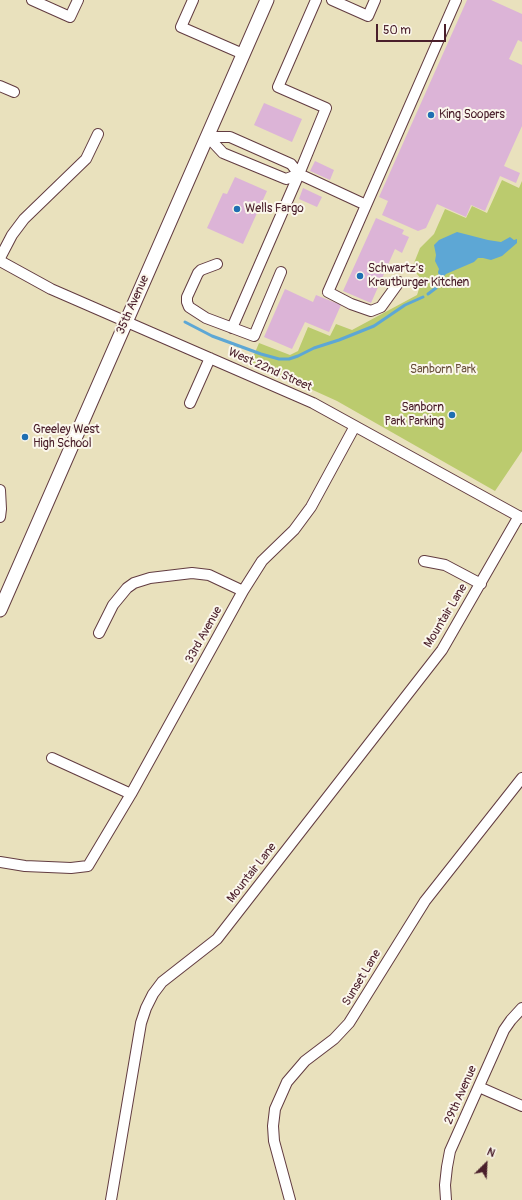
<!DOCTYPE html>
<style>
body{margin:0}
#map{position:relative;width:522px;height:1200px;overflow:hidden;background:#e9e1bd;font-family:Pangolin,sans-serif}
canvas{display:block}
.north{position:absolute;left:466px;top:1144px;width:40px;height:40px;-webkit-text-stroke:3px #fbf7ec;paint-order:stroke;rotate:24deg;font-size:11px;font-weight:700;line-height:16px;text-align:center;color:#4a1f2b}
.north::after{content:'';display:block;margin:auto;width:14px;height:18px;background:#4a1f2b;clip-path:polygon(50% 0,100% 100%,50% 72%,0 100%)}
.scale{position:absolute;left:376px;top:24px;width:70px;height:18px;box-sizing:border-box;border:2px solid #4a1f2b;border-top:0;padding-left:5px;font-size:12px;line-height:14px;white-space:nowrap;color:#4a1f2b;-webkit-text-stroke:3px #fbf7ec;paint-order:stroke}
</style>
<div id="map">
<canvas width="522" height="1200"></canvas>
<div class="north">N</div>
<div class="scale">50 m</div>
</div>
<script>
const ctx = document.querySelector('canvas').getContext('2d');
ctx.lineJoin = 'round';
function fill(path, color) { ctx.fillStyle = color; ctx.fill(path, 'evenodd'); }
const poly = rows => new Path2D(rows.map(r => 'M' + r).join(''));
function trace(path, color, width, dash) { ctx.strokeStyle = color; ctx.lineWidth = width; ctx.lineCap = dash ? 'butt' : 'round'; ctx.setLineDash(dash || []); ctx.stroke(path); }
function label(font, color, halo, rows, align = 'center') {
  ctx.font = font + ' Pangolin,sans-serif'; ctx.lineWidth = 4; ctx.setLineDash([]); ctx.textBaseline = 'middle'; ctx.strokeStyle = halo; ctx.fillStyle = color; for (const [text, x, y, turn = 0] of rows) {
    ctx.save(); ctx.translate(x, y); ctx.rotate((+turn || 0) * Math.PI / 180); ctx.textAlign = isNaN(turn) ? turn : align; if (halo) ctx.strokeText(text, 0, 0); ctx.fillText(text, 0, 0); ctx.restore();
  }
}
const green = poly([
 [502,180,519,188,522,181,522,451,495,491,337,401,251,362,259,343,290,355,298,351,308,327,330,336,336,324,352,330,417,295,422,280,412,268,420,248,434,234,445,209,466,218,472,206,487,213]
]);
const water = poly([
 [457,232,488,240,501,242,510,237,514,240,517,239,517,243,502,256,491,260,483,258,478,258,474,262,446,274,440,280,438,272,439,269,435,261,436,255,434,245,439,240]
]);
const stream = poly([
 [428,294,436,288,440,280],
 [185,322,212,336,261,354,279,359,289,359,298,356,314,348,339,340,374,326,405,305,423,297]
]);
const building = poly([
 [467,0,491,0,522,14,522,42,518,40,509,59,522,65,522,126,504,166,520,173,516,183,500,176,485,211,471,205,466,217,437,204,426,228,418,231,382,215,388,201,379,197],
 [264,103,302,119,292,142,254,125],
 [315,161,334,170,330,180,310,171],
 [235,177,267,191,243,244,207,228,223,193,227,194],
 [303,188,322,197,317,207,299,199],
 [376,218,404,230,402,234,409,237,402,253,395,249,371,303,343,291],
 [285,289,313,302,316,295,341,305,329,332,305,322,292,349,264,337]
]);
const minor = poly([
 [32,0,70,17,78,0],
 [193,0,181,27,243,54],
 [332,0,368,16,375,0],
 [0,86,14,92],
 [208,137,230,137,291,164,299,174,366,205],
 [208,137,223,153,286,179,299,174],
 [0,258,12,235,24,219,86,159,98,134],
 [0,261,51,289,313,403,522,518],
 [217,264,201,270,198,273,187,297,187,302,189,307,206,318,254,336,281,272],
 [399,282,381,307,371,311,351,304,328,292,456,0],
 [232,328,299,174,326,108,278,87,316,0],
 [190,403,210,358],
 [0,490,1,509,0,517],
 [424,561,445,565,481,584],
 [99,633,113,605,127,588,134,583,150,578,192,573,209,575,243,591],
 [52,758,131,794],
 [0,862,25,866,71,868,88,866,131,794,243,591,262,561,294,530,311,507,355,426],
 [479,1087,522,1106],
 [111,1200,141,1023,146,1008,153,994,162,982,217,939,442,650,519,516],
 [290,1200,274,1141,273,1126,275,1109,287,1082,305,1061,334,1039,349,1023,425,901,522,778],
 [446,1200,445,1185,447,1167,450,1151,504,1030,511,1020,522,1008]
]);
const major = poly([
 [0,610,267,0]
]);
const markers = [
 [431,115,4,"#1f6fb2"],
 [237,209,4,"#1f6fb2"],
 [360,276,4,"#1f6fb2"],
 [452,415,4,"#1f6fb2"],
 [25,437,4,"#1f6fb2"]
];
const poiNames = [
 ["King Soopers",439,115],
 ["Wells Fargo",245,209],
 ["Schwartz's",368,269],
 ["Krautburger Kitchen",368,283],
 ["Sanborn",444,408,"right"],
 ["Park Parking",444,422,"right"],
 ["Greeley West",33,430],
 ["High School",33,444]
];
const streetNames = [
 ["35th Avenue",133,305,-66],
 ["West 22nd Street",270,370,24],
 ["Mountair Lane",446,616,-59],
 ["33rd Avenue",204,635,-61],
 ["Mountair Lane",252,873,-52],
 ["Sunset Lane",362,978,-59],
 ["29th Avenue",461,1095,-66]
];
const parkNames = [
 ["Sanborn Park",443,370]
];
fill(green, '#bbcb6e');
fill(water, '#5da7d5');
trace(stream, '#5da7d5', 3);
fill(building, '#dcb4d7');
trace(minor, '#623c41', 12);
trace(major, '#623c41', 15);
trace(minor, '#fff', 10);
trace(major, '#fff', 13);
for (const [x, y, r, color] of markers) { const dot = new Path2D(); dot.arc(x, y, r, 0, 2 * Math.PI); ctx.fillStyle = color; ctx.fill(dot); trace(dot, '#fbf7ec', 1.5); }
label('12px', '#4a1f2b', '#fbf7ec', poiNames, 'left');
label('12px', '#4a1f2b', '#fbf7ec', streetNames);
label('12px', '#6c533f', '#fbf7ec', parkNames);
</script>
